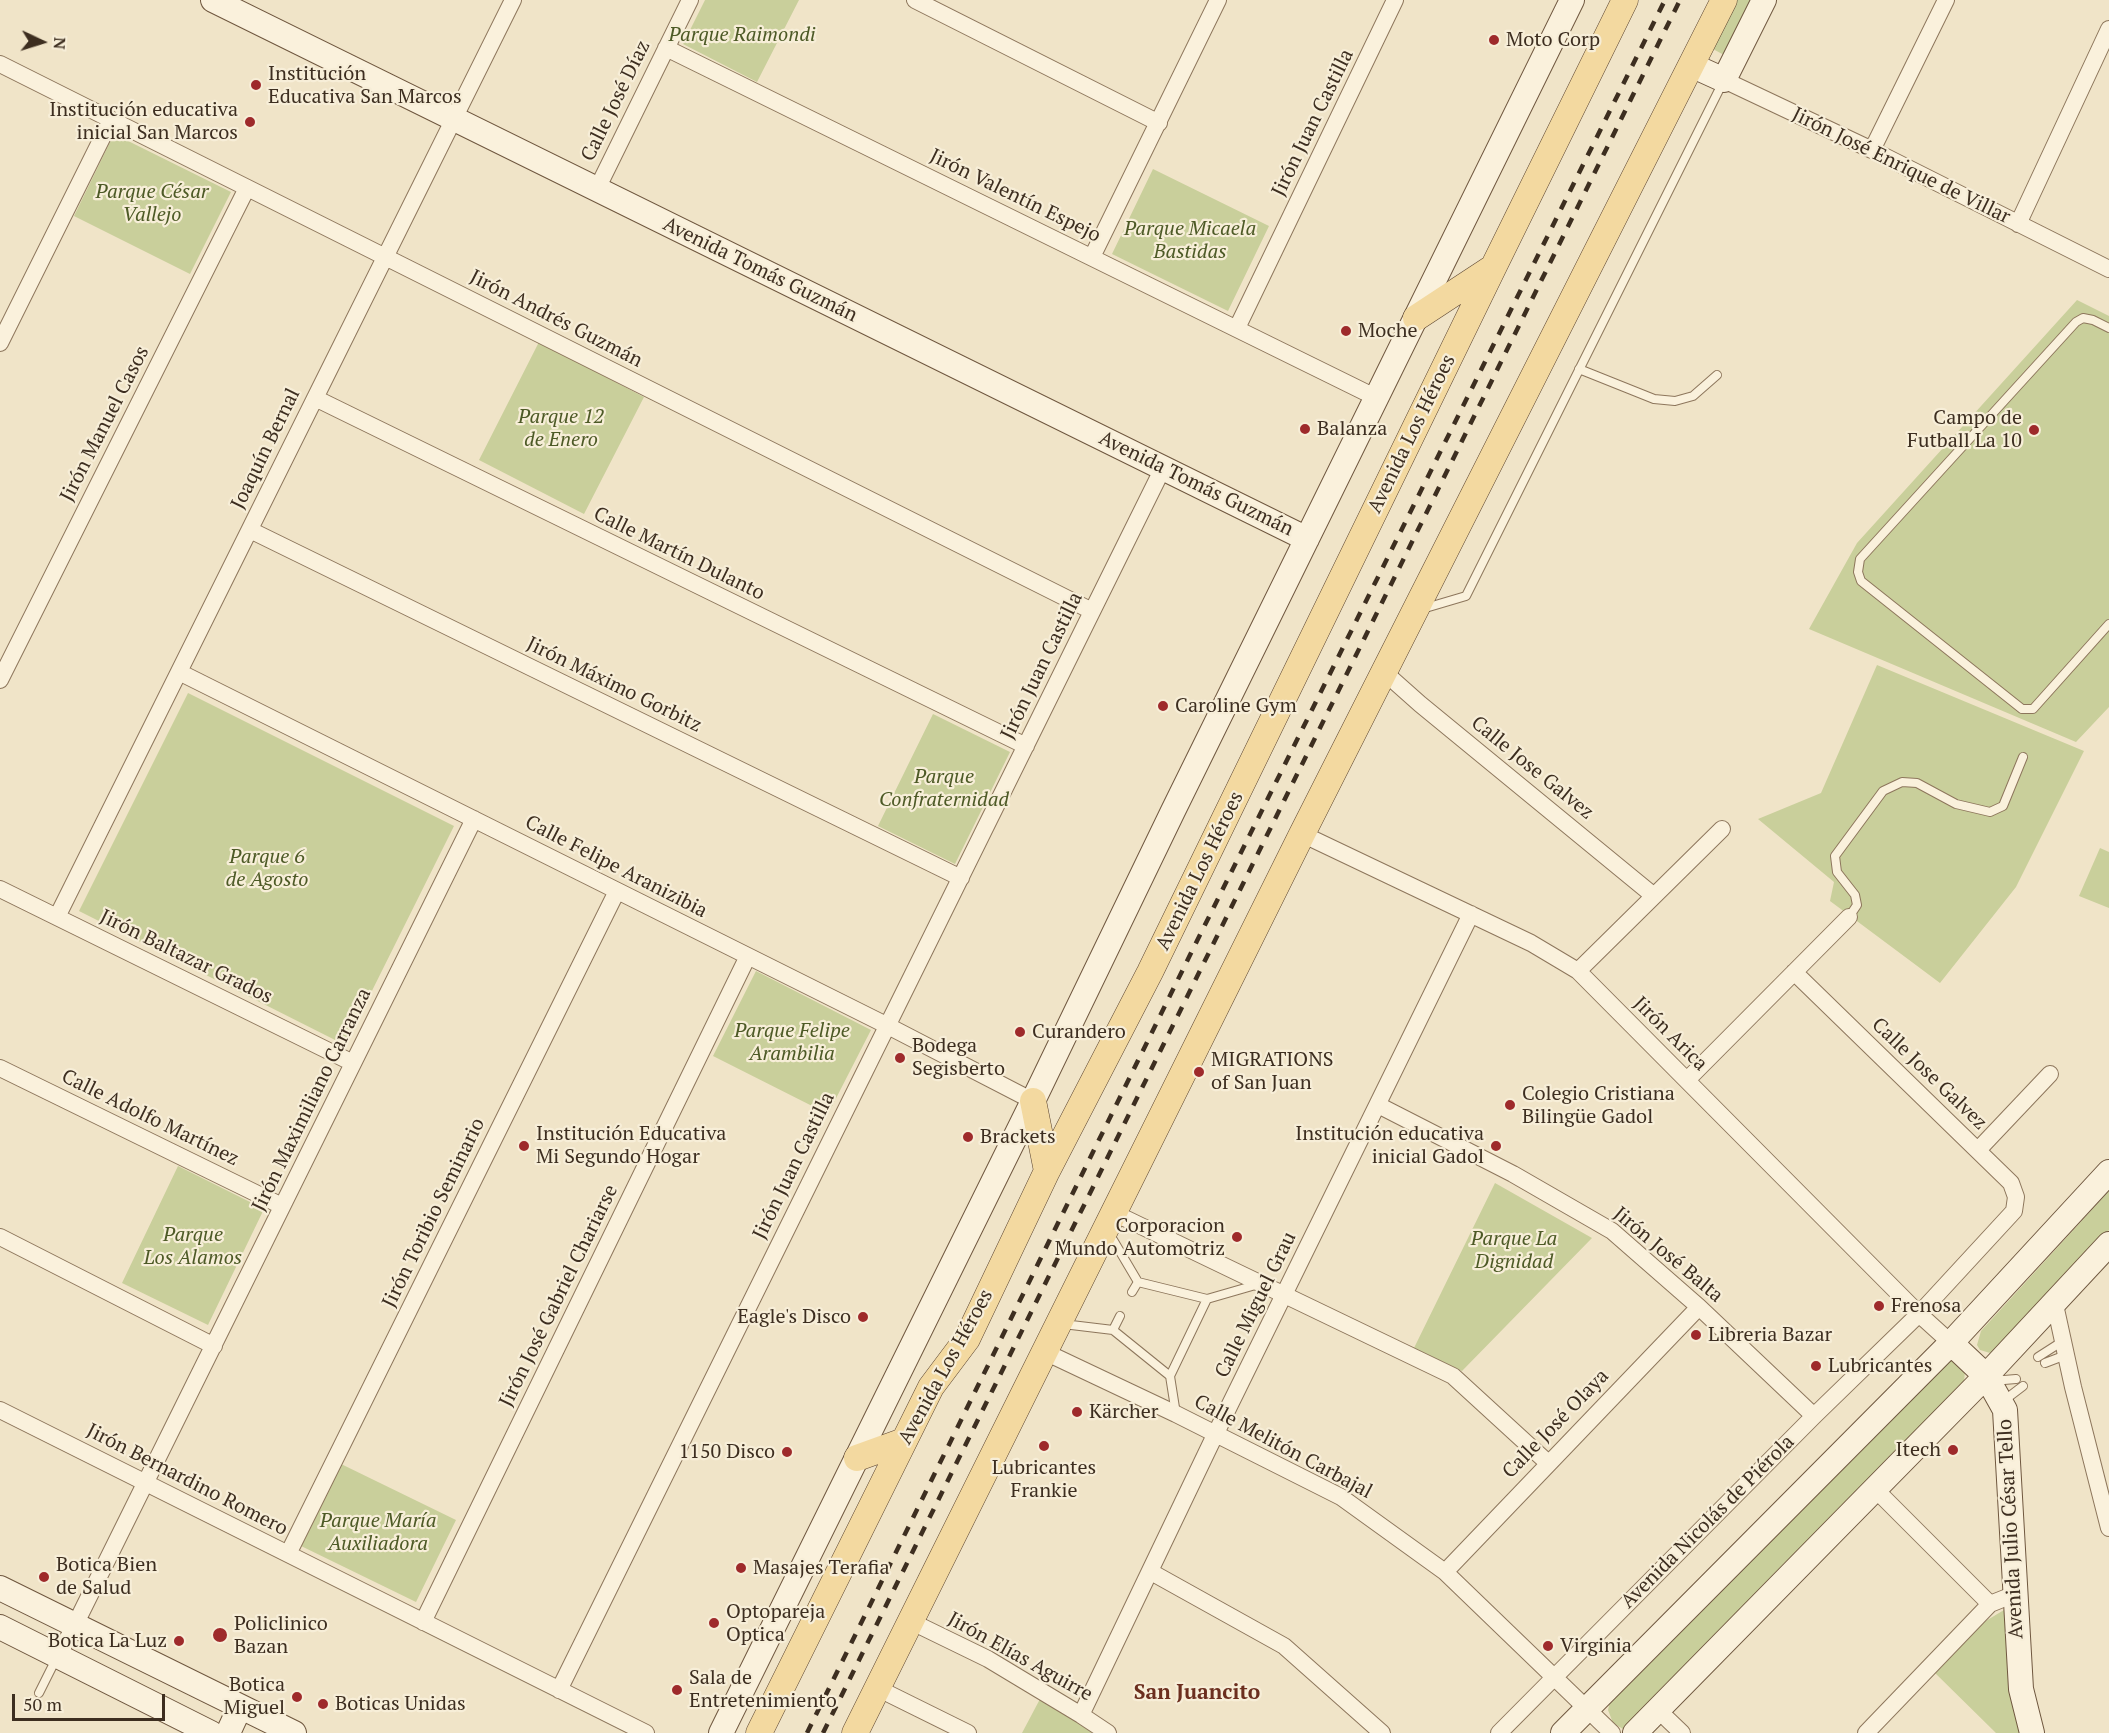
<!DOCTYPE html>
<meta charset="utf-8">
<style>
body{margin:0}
#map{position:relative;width:2109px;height:1733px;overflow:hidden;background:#f0e4c8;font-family:"PT Serif",serif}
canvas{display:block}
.north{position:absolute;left:12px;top:12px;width:60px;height:60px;-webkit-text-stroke:4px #f7eed8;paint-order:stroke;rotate:94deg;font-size:16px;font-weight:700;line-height:24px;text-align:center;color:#3d2e20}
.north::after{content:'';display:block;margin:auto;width:21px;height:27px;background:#3d2e20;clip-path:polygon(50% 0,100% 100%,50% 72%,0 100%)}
.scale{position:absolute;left:12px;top:1694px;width:153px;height:27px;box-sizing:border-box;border:3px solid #3d2e20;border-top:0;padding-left:8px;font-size:18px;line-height:21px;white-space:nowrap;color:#3d2e20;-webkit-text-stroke:4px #f7eed8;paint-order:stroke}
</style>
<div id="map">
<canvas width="2109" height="1733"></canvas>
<div class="north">N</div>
<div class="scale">50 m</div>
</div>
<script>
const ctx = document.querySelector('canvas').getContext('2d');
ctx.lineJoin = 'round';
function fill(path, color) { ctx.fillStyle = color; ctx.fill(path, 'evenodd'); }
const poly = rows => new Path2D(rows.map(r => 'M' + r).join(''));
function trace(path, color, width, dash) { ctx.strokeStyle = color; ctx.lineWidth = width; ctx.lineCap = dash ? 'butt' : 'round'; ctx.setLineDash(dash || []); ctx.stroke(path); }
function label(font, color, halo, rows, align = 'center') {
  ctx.font = font + ' "PT Serif",serif'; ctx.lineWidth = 4.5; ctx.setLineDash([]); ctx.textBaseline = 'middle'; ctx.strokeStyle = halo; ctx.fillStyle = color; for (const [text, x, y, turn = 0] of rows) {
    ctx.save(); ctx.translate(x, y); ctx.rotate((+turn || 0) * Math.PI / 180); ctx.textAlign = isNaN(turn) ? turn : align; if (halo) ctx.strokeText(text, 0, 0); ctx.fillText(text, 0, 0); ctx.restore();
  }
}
const green = poly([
 [705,0,799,0,757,82,683,44],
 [1736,0,1754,0,1726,56,1711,48],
 [114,134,231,192,190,274,74,216],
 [1153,169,1269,226,1228,311,1112,254],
 [2077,300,2109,316,2109,707,2076,742,1809,629,1857,543],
 [539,342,644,397,584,514,479,460],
 [1877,665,2084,751,2016,887,1940,983,1830,901,1834,882,1758,819,1821,793],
 [188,693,454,826,345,1045,79,911],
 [933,714,1010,752,955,864,878,826],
 [2100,848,2109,852,2109,908,2079,896],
 [756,971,871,1030,828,1114,713,1056],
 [178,1166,264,1209,208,1325,122,1283],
 [1495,1183,1592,1238,1462,1371,1414,1348],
 [2109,1191,2109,1230,1997,1349,1990,1353,1980,1350,1977,1345,1981,1331],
 [1947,1361,1954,1361,1965,1369,1964,1384,1630,1727,1623,1729,1613,1723,1608,1710,1610,1701],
 [339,1463,456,1520,416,1602,299,1545],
 [2009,1607,2026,1733,1996,1733,1934,1672,1984,1622],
 [1040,1699,1071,1718,1092,1733,1022,1733]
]);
const lane = poly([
 [2109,328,2093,320,2083,318,2076,322,1860,559,1858,572,1861,581,2022,709,2033,709,2109,624],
 [1579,369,1654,399,1675,401,1693,396,1717,375],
 [1422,609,1466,596,1723,82],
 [1849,917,1857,905,1855,895,1837,872,1835,856,1883,791,1902,782,1917,783,1956,804,1990,812,2003,806,2023,757],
 [1109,1233,1138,1282,1132,1292],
 [1138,1282,1207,1299,1259,1284],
 [1063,1324,1113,1330,1120,1316],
 [1113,1330,1170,1376],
 [2038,1357,2063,1341],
 [2045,1363,2066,1355],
 [1993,1377,2004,1380,2016,1379],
 [2002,1402,2023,1386],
 [1176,1414,1170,1376,1207,1299],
 [39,1693,56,1659]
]);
const street = poly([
 [915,0,1159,123],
 [666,48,1377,398],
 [0,64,1092,611],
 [1724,80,1872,150,2109,269],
 [1872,150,1946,0],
 [597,189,690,0],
 [2018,224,2109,29],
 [1092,257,1218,0],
 [1237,328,1395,0],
 [0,343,111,120],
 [315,398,1026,746],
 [250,530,961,878],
 [179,672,888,1026,1033,1101],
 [1384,672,1420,704,1654,896],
 [0,680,247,188],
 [1302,834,1531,943,1578,971,1919,1314,1951,1343],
 [0,889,353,1063],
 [57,917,513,0],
 [1578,971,1722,829],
 [0,1068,282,1206],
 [1687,1080,1849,917],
 [1378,1105,1513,1174,1612,1231,1699,1307,1814,1416],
 [1978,1150,2050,1074],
 [1114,1213,1453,1376,1548,1463],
 [0,1237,214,1346],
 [2054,1300,2073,1387,2109,1528],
 [1045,1352,1176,1414,1341,1497,1445,1572,1612,1733],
 [0,1410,646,1733],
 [1875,1489,1990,1604],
 [288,1554,617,891],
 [1151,1572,1284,1646,1382,1733],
 [1445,1572,1699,1307],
 [910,1621,988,1659,1081,1715,1108,1733],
 [423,1622,748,956],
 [58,1656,75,1625,474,819],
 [877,1688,968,1733],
 [559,1690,1163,468],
 [1658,1710,1682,1733],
 [1081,1715,1215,1435,1471,914],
 [1499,1733,1814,1416,1919,1314,2014,1211,2016,1197,2011,1183,1794,972],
 [1866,1733,1990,1604,2015,1594]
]);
const secondary = poly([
 [213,0,1307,539],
 [1691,65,1724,80,1764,0],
 [1951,1343,1986,1376,2005,1410,2021,1689,2032,1733],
 [0,1588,294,1733],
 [0,1627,211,1733],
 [228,1733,240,1707],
 [721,1733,1033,1101,1173,811,1572,0],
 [1563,1733,1951,1343,2109,1172],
 [1635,1733,1986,1376,2109,1244]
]);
const primary = poly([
 [1416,318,1492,268],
 [1033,1101,1047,1171],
 [857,1458,904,1441],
 [759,1733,931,1387,967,1339,1047,1171,1150,972,1493,268,1625,0],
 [855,1733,1302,834,1724,0]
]);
const rail = poly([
 [807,1733,1190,955,1665,0],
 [823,1733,1680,0]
]);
const markers = [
 [1494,40,6,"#9e2a2b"],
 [256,85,6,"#9e2a2b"],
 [250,122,6,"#9e2a2b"],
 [1346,331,6,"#9e2a2b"],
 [1305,429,6,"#9e2a2b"],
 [2034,430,6,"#9e2a2b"],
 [1163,706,6,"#9e2a2b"],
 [1020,1032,6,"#9e2a2b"],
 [900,1058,6,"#9e2a2b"],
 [1199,1072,6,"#9e2a2b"],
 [1510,1105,6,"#9e2a2b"],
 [968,1137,6,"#9e2a2b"],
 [524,1146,6,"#9e2a2b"],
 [1496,1146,6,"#9e2a2b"],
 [1237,1237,6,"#9e2a2b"],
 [1879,1306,6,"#9e2a2b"],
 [863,1317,6,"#9e2a2b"],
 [1696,1335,6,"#9e2a2b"],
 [1816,1366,6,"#9e2a2b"],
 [1077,1412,6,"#9e2a2b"],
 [1044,1446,6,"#9e2a2b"],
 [1953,1450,6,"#9e2a2b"],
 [787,1452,6,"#9e2a2b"],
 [741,1568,6,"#9e2a2b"],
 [44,1577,6,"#9e2a2b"],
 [714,1623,6,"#9e2a2b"],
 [220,1635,8,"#9e2a2b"],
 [179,1641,6,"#9e2a2b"],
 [1548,1646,6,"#9e2a2b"],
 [677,1690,6,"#9e2a2b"],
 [297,1697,6,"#9e2a2b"],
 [323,1704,6,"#9e2a2b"]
];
const parkNames = [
 ["Parque Raimondi",742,35],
 ["Parque César",152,192],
 ["Vallejo",152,215],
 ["Parque Micaela",1190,229],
 ["Bastidas",1190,252],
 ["Parque 12",561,417],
 ["de Enero",561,440],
 ["Parque",944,777],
 ["Confraternidad",944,800],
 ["Parque 6",267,857],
 ["de Agosto",267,880],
 ["Parque Felipe",792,1031],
 ["Arambilia",792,1054],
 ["Parque",193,1235],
 ["Los Alamos",193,1258],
 ["Parque La",1514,1239],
 ["Dignidad",1514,1262],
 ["Parque María",378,1521],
 ["Auxiliadora",378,1544]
];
const poiNames = [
 ["Moto Corp",1506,40],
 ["Institución",268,74],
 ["Educativa San Marcos",268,97],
 ["Institución educativa",238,110,"right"],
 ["inicial San Marcos",238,133,"right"],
 ["Moche",1358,331],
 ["Campo de",2022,418,"right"],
 ["Futball La 10",2022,441,"right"],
 ["Balanza",1317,429],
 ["Caroline Gym",1175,706],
 ["Curandero",1032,1032],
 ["Bodega",912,1046],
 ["Segisberto",912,1069],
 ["MIGRATIONS",1211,1060],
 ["of San Juan",1211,1083],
 ["Colegio Cristiana",1522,1094],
 ["Bilingüe Gadol",1522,1117],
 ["Institución Educativa",536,1134],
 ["Mi Segundo Hogar",536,1157],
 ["Institución educativa",1484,1134,"right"],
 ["inicial Gadol",1484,1157,"right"],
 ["Brackets",980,1137],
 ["Corporacion",1225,1226,"right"],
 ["Mundo Automotriz",1225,1249,"right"],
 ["Frenosa",1891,1306],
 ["Eagle's Disco",851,1317,"right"],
 ["Libreria Bazar",1708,1335],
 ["Lubricantes",1828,1366],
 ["Kärcher",1089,1412],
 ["Itech",1941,1450,"right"],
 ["1150 Disco",775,1452,"right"],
 ["Lubricantes",1044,1468,"center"],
 ["Frankie",1044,1491,"center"],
 ["Botica Bien",56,1565],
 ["de Salud",56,1588],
 ["Masajes Terafia",753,1568],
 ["Optopareja",726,1612],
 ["Optica",726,1635],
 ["Policlinico",234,1624],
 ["Bazan",234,1647],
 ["Botica La Luz",167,1641,"right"],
 ["Virginia",1560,1646],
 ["Sala de",689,1678],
 ["Entretenimiento",689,1701],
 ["Botica",285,1685,"right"],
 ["Miguel",285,1708,"right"],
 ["Boticas Unidas",335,1704]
];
const streetNames = [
 ["Calle José Díaz",616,101,-64],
 ["Jirón Juan Castilla",1313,123,-64],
 ["Jirón José Enrique de Villar",1901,166,26],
 ["Jirón Valentín Espejo",1015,196,26],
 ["Avenida Tomás Guzmán",760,270,26],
 ["Jirón Andrés Guzmán",556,319,27],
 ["Jirón Manuel Casos",105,424,-63],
 ["Avenida Los Héroes",1412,434,-64],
 ["Joaquín Bernal",266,449,-64],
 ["Avenida Tomás Guzmán",1196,484,26],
 ["Calle Martín Dulanto",679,554,26],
 ["Jirón Juan Castilla",1042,666,-64],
 ["Jirón Máximo Gorbitz",614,685,26],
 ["Calle Jose Galvez",1532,768,39],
 ["Calle Felipe Aranizibia",616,867,27],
 ["Avenida Los Héroes",1200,871,-64],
 ["Jirón Baltazar Grados",186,957,26],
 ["Jirón Arica",1670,1034,45],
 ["Calle Jose Galvez",1929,1074,44],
 ["Jirón Maximiliano Carranza",312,1100,-64],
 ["Calle Adolfo Martínez",150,1118,26],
 ["Jirón Juan Castilla",794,1166,-64],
 ["Jirón Toribio Seminario",434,1213,-64],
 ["Jirón José Balta",1668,1255,40],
 ["Jirón José Gabriel Chariarse",559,1296,-64],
 ["Calle Miguel Grau",1256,1305,-64],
 ["Avenida Los Héroes",946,1367,-61],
 ["Calle José Olaya",1556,1424,-46],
 ["Calle Melitón Carbajal",1283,1447,28],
 ["Jirón Bernardino Romero",187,1480,27],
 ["Avenida Nicolás de Piérola",1708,1522,-45],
 ["Avenida Julio César Tello",2011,1529,-93],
 ["Jirón Elías Aguirre",1020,1657,29]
];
const neighbourhoodNames = [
 ["San Juancito",1197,1693]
];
fill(green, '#c9cf9b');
trace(lane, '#8d765c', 10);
trace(street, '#8d765c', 18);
trace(secondary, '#6f573f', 26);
trace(primary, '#5b4430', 27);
trace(lane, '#faf1dc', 8);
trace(street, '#faf1dc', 16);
trace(secondary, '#faf1dc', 24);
trace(primary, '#f3d9a0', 26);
trace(rail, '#3d2e20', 4.5, [10, 10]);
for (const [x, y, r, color] of markers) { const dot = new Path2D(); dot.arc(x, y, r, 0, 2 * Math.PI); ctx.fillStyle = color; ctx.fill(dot); trace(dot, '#f7eed8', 2); }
label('italic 20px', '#4d5a26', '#f7eed8', parkNames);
label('20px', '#3d2e20', '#f7eed8', poiNames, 'left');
label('20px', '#3d2e20', '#f7eed8', streetNames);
label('bold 21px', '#6b2e1e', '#f7eed8', neighbourhoodNames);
</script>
